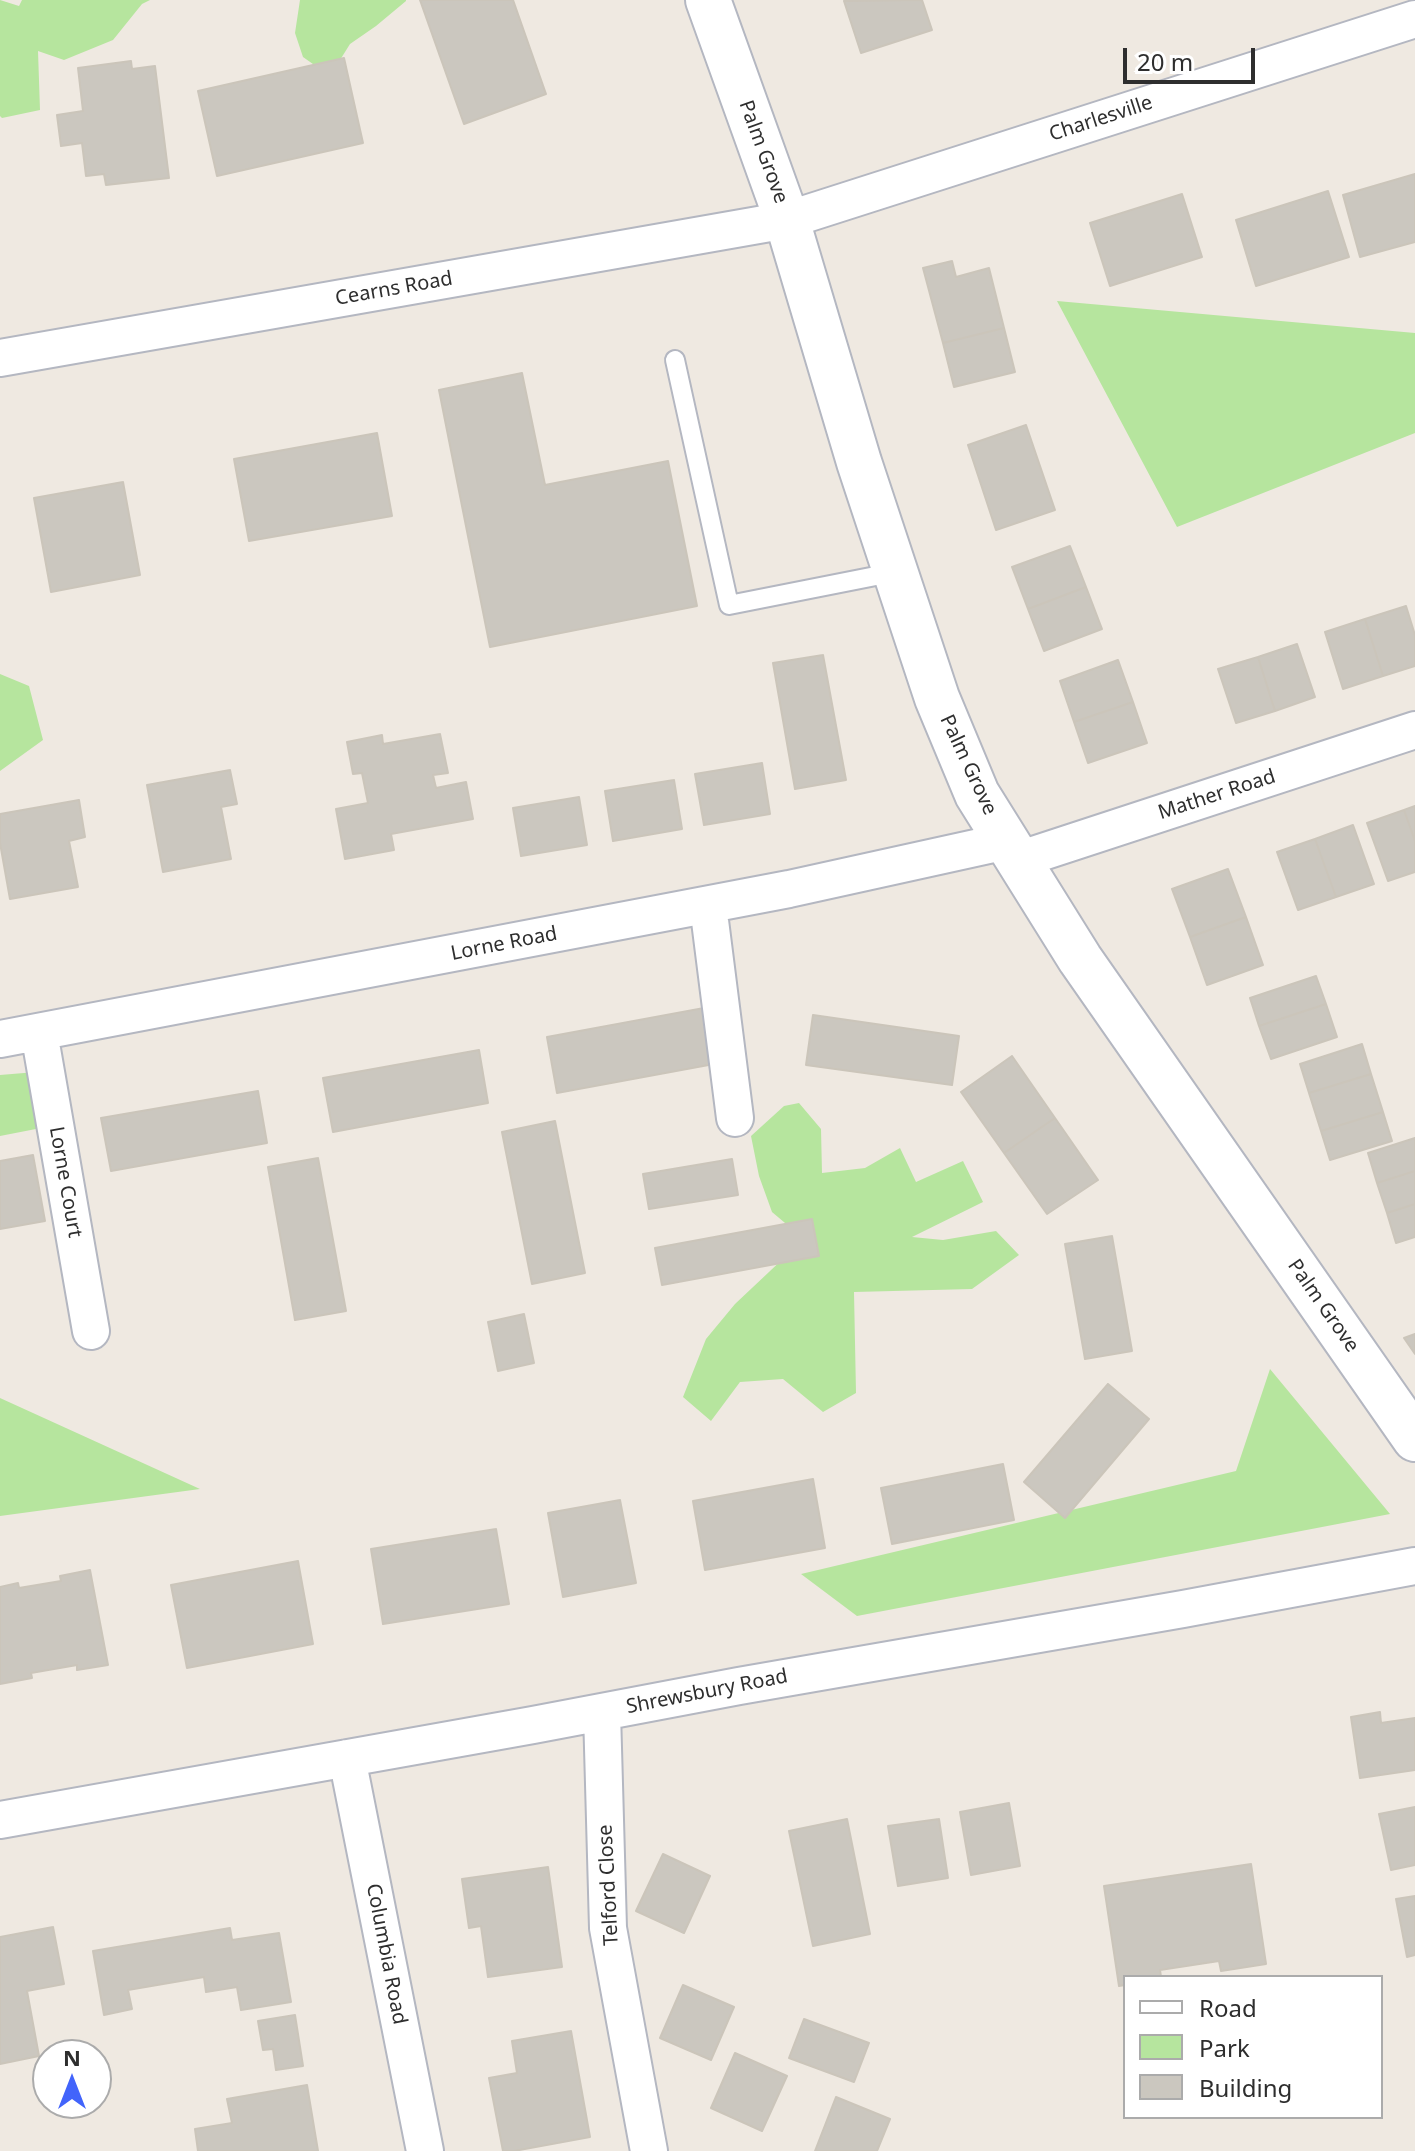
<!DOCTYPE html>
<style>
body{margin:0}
#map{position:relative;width:1415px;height:2151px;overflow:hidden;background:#efe9e1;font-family:"Noto Sans",sans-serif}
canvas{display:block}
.legend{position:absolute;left:1123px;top:1975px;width:260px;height:144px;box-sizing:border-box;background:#fff;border:2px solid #ababab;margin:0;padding:10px 14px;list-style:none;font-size:24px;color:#2e2e2e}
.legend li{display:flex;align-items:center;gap:16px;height:40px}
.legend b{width:40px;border:2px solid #ababab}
.north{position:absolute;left:32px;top:2039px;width:80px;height:80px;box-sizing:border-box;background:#fff;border:2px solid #ababab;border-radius:50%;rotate:0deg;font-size:22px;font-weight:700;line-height:32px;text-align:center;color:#2e2e2e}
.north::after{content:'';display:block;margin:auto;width:28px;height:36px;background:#4264fb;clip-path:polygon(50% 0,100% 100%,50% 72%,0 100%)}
.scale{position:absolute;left:1123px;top:48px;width:132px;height:36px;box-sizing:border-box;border:4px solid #2e2e2e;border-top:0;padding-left:10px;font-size:24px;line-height:28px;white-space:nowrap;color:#2e2e2e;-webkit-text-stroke:6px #fff;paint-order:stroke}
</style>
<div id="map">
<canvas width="1415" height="2151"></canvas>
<ul class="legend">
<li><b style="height:10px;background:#fff"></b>Road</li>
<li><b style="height:22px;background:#b6e59e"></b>Park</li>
<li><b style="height:22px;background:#cbc7bf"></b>Building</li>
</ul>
<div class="north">N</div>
<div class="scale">20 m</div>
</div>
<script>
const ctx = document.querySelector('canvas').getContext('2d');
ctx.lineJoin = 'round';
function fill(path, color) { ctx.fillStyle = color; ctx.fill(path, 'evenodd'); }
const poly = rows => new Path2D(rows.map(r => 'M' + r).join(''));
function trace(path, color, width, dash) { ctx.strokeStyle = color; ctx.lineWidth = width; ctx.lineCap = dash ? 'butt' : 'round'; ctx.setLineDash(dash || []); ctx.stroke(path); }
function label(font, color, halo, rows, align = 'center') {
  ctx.font = font + ' "Noto Sans",sans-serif'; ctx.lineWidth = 6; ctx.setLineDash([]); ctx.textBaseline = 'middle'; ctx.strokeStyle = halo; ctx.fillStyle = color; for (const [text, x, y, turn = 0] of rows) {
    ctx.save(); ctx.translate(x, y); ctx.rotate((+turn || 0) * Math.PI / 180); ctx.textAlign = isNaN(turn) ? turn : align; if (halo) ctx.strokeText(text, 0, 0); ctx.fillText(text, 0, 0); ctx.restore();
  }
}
const green = poly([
 [0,0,19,6,22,0,150,0,142,4,113,40,64,60,38,51,40,110,2,118,0,116],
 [300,0,406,0,406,1,376,26,350,44,330,76,303,57,295,33],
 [1057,301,1415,333,1415,433,1177,527],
 [0,674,29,686,43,740,0,771],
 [36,1072,41,1128,0,1136,0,1075],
 [799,1103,821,1129,822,1173,865,1168,900,1148,916,1182,963,1161,983,1202,912,1237,943,1240,996,1231,1019,1255,972,1289,854,1292,856,1393,823,1412,783,1379,740,1382,711,1421,683,1397,706,1339,735,1304,804,1239,772,1212,759,1176,751,1136,784,1106],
 [1270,1369,1390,1514,857,1616,801,1574,1236,1471],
 [0,1398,200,1489,0,1516]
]);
const building = poly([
 [420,0,513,0,546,94,464,124,420,0],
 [922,0,932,30,861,53,844,1,922,0],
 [344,58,363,143,217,176,198,91,344,58],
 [131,61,132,69,155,66,169,178,106,185,104,174,86,176,82,143,61,146,57,115,83,111,78,68,131,61],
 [1415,174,1415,242,1360,257,1343,195,1415,174],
 [1328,191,1349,257,1256,286,1236,220,1328,191],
 [1182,194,1202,257,1110,286,1090,223,1182,194],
 [952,261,956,277,989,268,1004,328,943,343,923,268,952,261],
 [1004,328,1015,372,954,387,943,343,1004,328],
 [522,373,545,485,668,461,697,606,490,647,439,390,522,373],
 [1026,425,1055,510,996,530,968,445,1026,425],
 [377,433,392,516,249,541,234,459,377,433],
 [123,482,140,575,51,592,34,498,123,482],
 [1070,546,1086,587,1028,609,1012,567,1070,546],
 [1086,587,1102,629,1044,651,1028,609,1086,587],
 [1406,606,1415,635,1415,666,1383,676,1365,619,1406,606],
 [1365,619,1383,676,1343,689,1325,632,1365,619],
 [1297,644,1315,697,1275,711,1258,657,1297,644],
 [823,655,846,780,795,789,773,663,823,655],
 [1258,657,1275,711,1236,723,1218,669,1258,657],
 [1118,660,1133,702,1074,722,1060,681,1118,660],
 [1133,702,1147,743,1088,763,1074,722,1133,702],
 [440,734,448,773,433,775,436,788,466,782,473,819,391,834,394,850,345,859,336,809,368,803,362,773,353,774,347,742,382,735,383,744,440,734],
 [762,763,770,814,704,825,695,774,762,763],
 [230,770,237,804,221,807,231,859,163,872,147,785,230,770],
 [674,780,682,829,613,841,605,791,674,780],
 [579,797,587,845,521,856,513,808,579,797],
 [79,800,85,837,69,841,78,887,10,899,0,843,0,814,79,800],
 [1415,806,1415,841,1404,810,1415,806],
 [1404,810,1415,841,1415,872,1388,881,1367,823,1404,810],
 [1353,825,1374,884,1336,897,1315,839,1353,825],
 [1315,839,1336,897,1298,910,1277,852,1315,839],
 [1228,869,1246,917,1190,937,1172,889,1228,869],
 [1246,917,1263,965,1207,985,1190,937,1246,917],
 [1316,976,1326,1004,1259,1026,1250,998,1316,976],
 [1326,1004,1337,1037,1271,1059,1259,1026,1326,1004],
 [704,1008,714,1064,557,1093,547,1037,704,1008],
 [813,1015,959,1036,952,1085,806,1065,813,1015],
 [1362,1044,1371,1074,1309,1093,1300,1064,1362,1044],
 [479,1050,488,1103,333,1132,323,1078,479,1050],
 [1012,1056,1055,1118,1004,1153,961,1092,1012,1056],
 [1371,1074,1383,1112,1321,1131,1309,1093,1371,1074],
 [258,1091,267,1143,111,1171,101,1118,258,1091],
 [1383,1112,1392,1141,1330,1160,1321,1131,1383,1112],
 [1055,1118,1098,1180,1047,1214,1004,1153,1055,1118],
 [555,1121,585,1273,532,1284,502,1132,555,1121],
 [1415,1138,1415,1171,1377,1183,1368,1153,1415,1138],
 [33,1155,45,1221,0,1229,0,1161,33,1155],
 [318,1158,346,1311,295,1320,268,1167,318,1158],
 [732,1159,738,1195,649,1209,643,1174,732,1159],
 [1415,1171,1415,1204,1387,1213,1377,1183,1415,1171],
 [1415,1204,1415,1237,1396,1243,1387,1213,1415,1204],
 [812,1219,819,1256,662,1285,655,1248,812,1219],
 [1112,1236,1132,1351,1085,1359,1065,1244,1112,1236],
 [524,1314,534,1363,498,1371,488,1322,524,1314],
 [1415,1334,1415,1354,1404,1338,1415,1334],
 [1108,1384,1149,1419,1065,1518,1024,1482,1108,1384],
 [1003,1464,1014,1520,892,1544,881,1488,1003,1464],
 [813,1479,825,1548,705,1570,693,1501,813,1479],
 [620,1500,636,1583,563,1597,548,1513,620,1500],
 [496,1529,509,1604,383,1624,371,1549,496,1529],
 [298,1561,313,1644,187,1668,171,1585,298,1561],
 [90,1570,108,1665,77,1670,77,1665,31,1673,32,1678,0,1684,0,1587,18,1583,19,1588,61,1581,60,1576,90,1570],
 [1380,1712,1381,1723,1415,1718,1415,1770,1360,1778,1351,1717,1380,1712],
 [1009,1803,1020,1866,971,1875,960,1812,1009,1803],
 [1415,1807,1415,1865,1391,1870,1379,1814,1415,1807],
 [847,1819,870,1934,813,1946,789,1831,847,1819],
 [939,1819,948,1878,898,1886,888,1826,939,1819],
 [663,1854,710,1876,684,1933,636,1911,663,1854],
 [1251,1864,1266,1964,1221,1971,1219,1961,1160,1970,1161,1977,1125,1977,1125,1985,1119,1986,1104,1886,1251,1864],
 [548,1867,562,1967,488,1977,481,1926,469,1928,462,1879,548,1867],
 [1415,1896,1415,1955,1407,1957,1396,1899,1415,1896],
 [53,1927,64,1984,27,1991,39,2056,0,2064,0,1937,53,1927],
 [230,1928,232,1940,279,1933,291,2002,241,2010,237,1987,206,1992,204,1977,128,1990,132,2009,104,2015,93,1951,230,1928],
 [683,1985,734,2007,711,2060,660,2038,683,1985],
 [295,2015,303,2066,276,2070,273,2049,263,2050,258,2021,295,2015],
 [804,2019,869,2043,854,2082,789,2058,804,2019],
 [571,2031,590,2137,514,2151,503,2151,489,2078,517,2073,512,2041,571,2031],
 [735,2053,787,2076,762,2131,711,2108,735,2053],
 [307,2085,318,2151,198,2151,195,2129,232,2123,227,2099,307,2085],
 [836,2097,890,2119,877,2151,815,2151,836,2097]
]);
const service = poly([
 [675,360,729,605,896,572]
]);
const minor = poly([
 [0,358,787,220,1415,19],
 [1018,860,1415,730],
 [708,905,735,1118],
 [39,1032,91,1331],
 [0,1039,789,889,1007,841],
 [602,1712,608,1928,649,2151],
 [347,1758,425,2151],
 [0,1820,533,1725,739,1686,1183,1609,1415,1566]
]);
const tertiary = poly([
 [708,0,787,220,859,462,937,698,977,794,1080,959,1415,1439]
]);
const streetNames = [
 ["Charlesville",1101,119,-18],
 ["Palm Grove",763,152,70],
 ["Cearns Road",394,289,-10],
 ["Palm Grove",968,765,65],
 ["Mather Road",1217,795,-18],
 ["Lorne Road",504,944,-11],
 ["Lorne Court",65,1182,80],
 ["Palm Grove",1323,1306,55],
 ["Shrewsbury Road",707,1692,-11],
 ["Telford Close",609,1885,-93],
 ["Columbia Road",386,1954,79]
];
fill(green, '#b6e59e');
fill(building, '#cbc7bf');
trace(building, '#cbc5ba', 2);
trace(service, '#b4b7c1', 22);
trace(minor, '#b4b7c1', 40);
trace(tertiary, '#b4b7c1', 48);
trace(service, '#fff', 18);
trace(minor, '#fff', 36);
trace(tertiary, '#fff', 44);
label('20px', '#2e2e2e', '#fff', streetNames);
</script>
